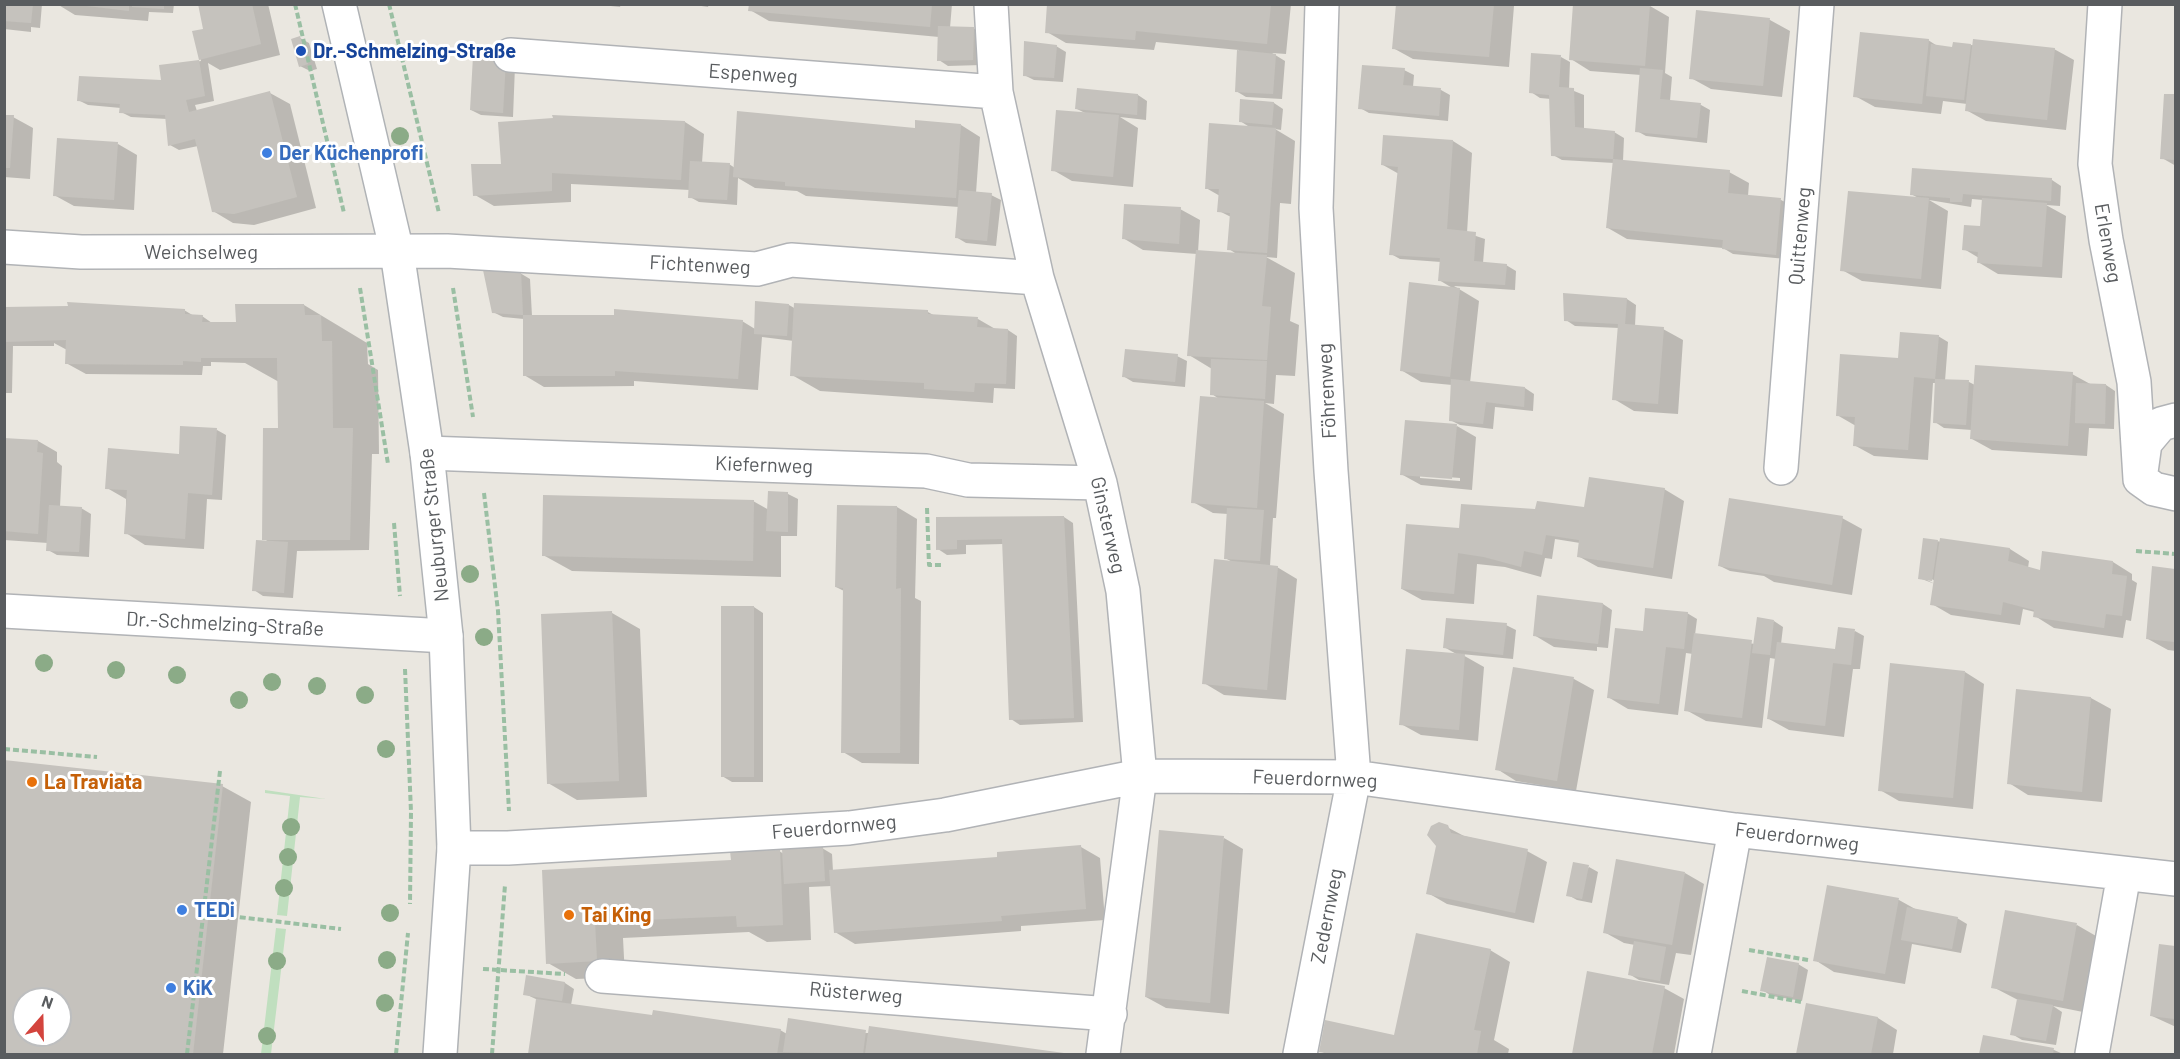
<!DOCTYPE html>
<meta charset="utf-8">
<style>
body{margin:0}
#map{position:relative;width:2180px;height:1059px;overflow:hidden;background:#eae7e0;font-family:Barlow,sans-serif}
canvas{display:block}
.frame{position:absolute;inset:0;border:6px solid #595c5f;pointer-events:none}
.north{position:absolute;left:12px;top:987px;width:60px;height:60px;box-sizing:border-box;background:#fff;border:2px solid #bdbebf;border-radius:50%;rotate:20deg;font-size:16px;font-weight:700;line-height:24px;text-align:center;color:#595c5f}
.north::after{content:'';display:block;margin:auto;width:21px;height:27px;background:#d3443d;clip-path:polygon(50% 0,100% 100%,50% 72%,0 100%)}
</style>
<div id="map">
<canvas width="2180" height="1059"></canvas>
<div class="frame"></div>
<div class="north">N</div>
</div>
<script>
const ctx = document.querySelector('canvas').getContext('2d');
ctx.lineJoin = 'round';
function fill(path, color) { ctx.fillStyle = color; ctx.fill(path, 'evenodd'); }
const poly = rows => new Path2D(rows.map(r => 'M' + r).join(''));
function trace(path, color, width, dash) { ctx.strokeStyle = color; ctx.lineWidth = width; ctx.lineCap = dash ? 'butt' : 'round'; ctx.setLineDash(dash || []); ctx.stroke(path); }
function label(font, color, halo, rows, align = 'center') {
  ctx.font = font + ' Barlow,sans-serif'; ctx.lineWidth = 6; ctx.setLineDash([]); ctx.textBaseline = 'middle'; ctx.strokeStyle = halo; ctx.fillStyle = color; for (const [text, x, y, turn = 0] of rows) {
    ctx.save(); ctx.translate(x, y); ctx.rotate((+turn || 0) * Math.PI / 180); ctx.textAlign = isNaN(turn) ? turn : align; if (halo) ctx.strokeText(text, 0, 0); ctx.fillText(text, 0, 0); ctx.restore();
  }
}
const green = poly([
 [265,790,326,799,300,797,287,916,277,915,290,796,265,793],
 [276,928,286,929,271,1054,261,1054]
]);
const shadow = poly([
 [4,4,42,4,40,28,31,27,31,32,4,29],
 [57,4,174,4,173,13,149,12,148,21,75,15],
 [199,4,268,4,280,55,220,70,208,63,214,101,195,105,197,111,270,93,290,104,316,208,254,225,233,223,213,211,198,146,179,150,170,145,167,119,131,117,121,112,121,108,88,105,78,100,163,82,161,67,201,61,194,32,205,30],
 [592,4,621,4,620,7],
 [688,4,709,4,708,7],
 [750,4,952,4,950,28,973,28,983,34,982,65,948,66,939,60,939,37,769,21,750,10],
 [1049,4,1291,4,1286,54,1272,53,1285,61,1282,99,1246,97,1236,91,1239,50,1156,42,1154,50,1066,43,1047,32],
 [1397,4,1512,4,1514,6,1509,67,1413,59,1393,48],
 [1650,6,1669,17,1665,73,1672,77,1670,101,1701,105,1710,110,1707,143,1646,136,1637,131,1641,75,1590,71,1571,59],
 [1698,12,1770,20,1790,31,1782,97,1711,89,1691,78],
 [300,38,309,43,317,69,310,71,300,66],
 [1928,40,1939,47,1953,48,1970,45,2054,49,2074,60,2066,130,1986,121,1966,110,1967,104,1943,101,1941,114,1875,107,1855,96],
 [1056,46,1066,52,1063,82,1034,80,1024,75],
 [1561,57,1570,62,1569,89,1584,95,1584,129,1614,132,1624,138,1623,161,1729,172,1749,183,1748,196,1781,200,1791,205,1786,259,1733,254,1723,248,1627,239,1608,228,1614,163,1562,160,1553,155,1551,99,1540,98,1531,92],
 [474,58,515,66,513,117,481,115,471,110],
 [1404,70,1414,75,1413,87,1441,90,1450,95,1448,121,1369,113,1360,108],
 [1138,95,1147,101,1146,120,1120,117,1138,128,1133,187,1072,181,1053,170,1085,113,1077,109],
 [2165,95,2176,96,2176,166,2162,158],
 [1242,100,1274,103,1283,109,1281,130,1275,129,1295,141,1291,204,1280,203,1277,258,1266,257,1295,273,1290,321,1299,325,1295,376,1276,375,1274,404,1265,403,1284,414,1276,518,1273,518,1270,566,1277,567,1297,579,1286,700,1224,695,1204,683,1234,563,1225,558,1228,514,1213,513,1193,502,1219,399,1212,394,1212,369,1189,355,1197,254,1143,250,1123,238,1180,209,1200,220,1198,252,1238,255,1229,249,1231,217,1219,211,1220,196,1206,188,1251,128,1240,121],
 [4,116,13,117,33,128,30,179,4,177],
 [685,122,704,134,702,163,729,164,735,168,916,130,961,125,980,137,976,193,991,195,1001,200,996,246,966,243,956,237,959,207,806,196,797,191,755,188,738,178,737,205,699,202,690,197,690,190,571,184,571,202,494,206,475,195,503,165],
 [1453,141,1472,153,1467,233,1485,239,1483,263,1506,265,1516,271,1515,290,1454,286,1479,301,1470,383,1525,388,1534,394,1533,411,1495,407,1493,429,1460,425,1450,420,1452,385,1421,382,1401,370,1454,289,1439,280,1441,262,1400,259,1391,254,1399,174,1383,165],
 [118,144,137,155,134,210,74,206,54,195],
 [2052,180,2061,186,2060,206,2046,205,2066,216,2062,278,1998,274,1978,262,1979,258,1964,249,1981,228,1983,200,1972,199,1971,207,1929,200,1948,211,1941,289,1862,281,1842,270,1920,199,1911,194],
 [520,273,530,279,532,316,742,321,755,329,789,305,796,309,928,312,935,316,978,319,997,330,1008,330,1017,336,1015,389,994,388,993,403,820,391,792,375,794,341,762,337,758,390,634,381,634,386,544,387,524,375,524,319,503,317,493,312],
 [1627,299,1636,305,1635,326,1663,329,1683,340,1678,414,1634,411,1614,399,1619,328,1575,326,1566,320],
 [304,305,367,343,368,364,378,370,379,454,372,454,369,550,297,551,293,598,263,596,254,590,269,542,264,539,284,429,279,382,245,363,211,362,211,366,203,366,202,375,86,374,66,363,67,350,54,343,54,346,13,346,12,393,4,393,5,309,184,310,194,316,202,316,212,323,237,323],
 [1938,336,1948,342,1945,381,1969,382,1975,385,2072,374,2092,385,2106,385,2115,391,2114,429,2089,428,2087,456,1992,450,1972,439,1972,430,1944,428,1935,422,1937,383,1933,383,1928,460,1874,456,1854,445,1856,426,1837,415],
 [1177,356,1187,361,1185,387,1133,382,1123,376],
 [1457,426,1476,437,1472,490,1421,485,1401,474],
 [1420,475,1460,478,1460,481,1420,478],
 [217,430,226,435,222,500,207,499,204,549,145,545,126,533,126,499,107,488,180,455],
 [4,439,38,441,57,452,57,462,62,466,60,507,81,508,91,514,89,557,57,555,48,550,48,543,4,540],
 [1664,489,1684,501,1672,579,1598,567,1578,556,1580,543,1555,539,1552,559,1545,558,1541,577,1505,567,1477,564,1474,604,1422,600,1402,589,1468,529,1536,511,1585,509],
 [769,493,788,494,798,499,797,536,781,536,781,577,572,571,543,555,753,501,769,510],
 [897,507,917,519,915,598,921,601,919,764,862,763,843,752,844,591,836,587],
 [1064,517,1073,523,1083,722,1020,725,1011,719,1003,544,966,545,966,554,947,555,938,549,937,518],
 [1842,518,1862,529,1852,595,1774,582,1764,576,1730,571,1720,566],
 [1925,540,2010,549,2029,561,2028,568,2039,571,2113,562,2132,574,2132,580,2137,583,2131,621,2126,620,2123,638,2054,628,2035,616,2035,612,2023,609,2020,625,1951,615,1932,604,1935,584,1919,578],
 [1927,576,1935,581,1935,584,1925,579],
 [2153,568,2176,570,2176,651,2168,650,2148,639],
 [1539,597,1603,604,1612,610,1608,648,1597,647,1597,651,1554,647,1534,635],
 [754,607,763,613,763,782,732,782,722,776],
 [612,613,640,629,647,797,577,800,548,783],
 [1687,613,1697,619,1695,635,1755,644,1774,621,1783,627,1781,644,1834,651,1855,631,1864,636,1860,669,1853,669,1844,737,1789,730,1769,719,1776,659,1770,658,1762,728,1706,721,1686,710,1693,654,1686,653,1678,715,1628,709,1608,697,1651,634],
 [1506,625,1516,630,1513,659,1461,654,1484,667,1478,741,1421,735,1401,724,1458,655,1444,647],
 [1514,668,1574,679,1594,690,1576,791,1516,781,1497,769],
 [1965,672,1984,684,1973,809,1899,801,1880,790],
 [2017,690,2091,698,2111,709,2102,802,2028,795,2009,783],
 [5,761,222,786,251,802,223,1054,4,1054],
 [24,999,60,999,60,1035,24,1035],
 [1443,825,1464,836,1527,851,1547,862,1534,923,1447,904,1428,893],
 [1224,838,1243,849,1229,1014,1166,1008,1146,997],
 [1081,847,1100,858,1105,920,1021,926,1021,931,855,944,835,932,832,886,809,887,811,940,767,942,749,932,623,938,625,977,576,979,548,963,543,871,733,861,779,851,784,854,822,848,832,854,833,871,999,859],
 [1589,867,1598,872,1592,903,1577,900,1568,895],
 [1685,873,1704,884,1691,955,1676,953,1669,985,1639,980,1629,974,1635,945,1624,943,1604,932],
 [1829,887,1899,900,1917,910,1957,918,1967,924,1961,953,1912,944,1905,984,1834,972,1815,960],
 [2077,925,2096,936,2083,1012,2053,1006,2062,1012,2056,1045,2022,1040,2012,1034,2018,1000,1993,987],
 [2160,945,2176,947,2176,1027,2152,1016],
 [1490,950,1510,962,1494,1040,1509,1049,1508,1054,1327,1054,1320,1051,1394,1036],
 [1798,964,1808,970,1802,1001,1772,996,1762,990],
 [528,977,565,983,574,989,571,1005,653,1017,780,1030,787,1034,869,1033,870,1027,1063,1054,530,1054,538,1000,525,994],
 [1664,988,1684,999,1674,1054,1573,1054],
 [1807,1005,1878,1018,1897,1030,1893,1054,1798,1054],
 [1984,1037,2054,1050,2063,1054,1981,1054]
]);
const building = poly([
 [4,4,33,4,31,23,4,21],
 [71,4,129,4,129,11],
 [132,4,164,4,164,9,132,7],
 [198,4,252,4,261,44,199,60,192,31,203,29],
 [749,4,932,4,930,27,748,11],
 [1047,4,1271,4,1267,44,1136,31,1135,40,1045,33],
 [1396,4,1494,4,1489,57,1392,49],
 [1573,4,1650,4,1645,66,1569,60],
 [1696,10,1770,18,1763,86,1689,79],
 [938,26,974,27,973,60,937,61],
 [1860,32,1929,39,1922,104,1853,97],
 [300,36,308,64,299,67,291,39],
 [1973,39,2055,48,2047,120,1965,111],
 [1024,41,1057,45,1054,78,1023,76],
 [1953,42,1971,44,1964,100,1926,96,1931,44,1952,47],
 [1237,50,1276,54,1273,94,1235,92],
 [1531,53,1561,55,1559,87,1574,88,1575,127,1615,131,1613,159,1551,156,1549,95,1529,93],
 [473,56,506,59,503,113,470,110],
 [199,60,205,96,186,100,189,112,270,91,297,197,234,214,212,212,195,139,168,146,165,115,119,113,120,104,77,101,79,76,161,80,159,65],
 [1362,65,1405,68,1403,85,1441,88,1439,116,1358,109],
 [1640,68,1663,70,1660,99,1701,103,1697,138,1635,132],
 [1077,88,1138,94,1137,115,1075,109],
 [2164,94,2175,94,2175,160,2160,159],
 [1240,99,1274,102,1272,125,1239,122],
 [1056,110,1119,115,1113,177,1051,171],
 [737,111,915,128,915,120,961,124,956,198,785,186,785,182,733,177],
 [4,115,14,115,10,168,4,168],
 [552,115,685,121,681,180,552,173,552,191,473,196,471,164,501,164,498,122,553,118],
 [1209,123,1276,128,1267,253,1227,250,1230,213,1217,212,1219,189,1205,189],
 [1383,135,1453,140,1447,229,1476,232,1474,261,1507,264,1505,285,1438,281,1440,258,1389,255,1398,167,1381,165],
 [57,138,118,142,114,200,53,196],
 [1613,159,1730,170,1728,193,1781,198,1776,255,1722,249,1723,240,1606,228],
 [690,161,730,163,727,200,688,198],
 [1912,168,2052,178,2051,201,1963,194,1962,202,1950,202,1950,198,1910,195],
 [959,190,992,193,987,241,955,238],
 [1848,191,1929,198,1921,279,1840,271],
 [1982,198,2047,203,2042,267,1977,263,1978,252,1962,250,1964,225,1980,226],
 [1124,204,1181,207,1179,244,1122,239],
 [1196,250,1267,255,1262,306,1271,307,1267,360,1187,356],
 [483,270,521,272,523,315,614,315,614,309,743,320,738,379,615,371,615,376,523,376,523,315,492,313],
 [1409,282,1460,288,1450,377,1400,371],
 [1563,293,1627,298,1625,324,1664,327,1658,404,1612,400,1618,324,1564,321],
 [755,301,789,304,787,336,754,334],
 [67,302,185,309,185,314,203,315,202,322,236,322,235,304,304,304,305,315,321,315,322,341,332,341,333,428,353,428,350,540,262,540,263,428,278,428,277,358,201,358,201,362,183,361,183,365,65,364,66,340,4,342,4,307,68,306],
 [794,303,928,310,928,314,978,317,977,327,1008,329,1006,384,975,383,974,392,924,389,924,383,790,376],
 [1900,332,1939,335,1935,379,1914,377,1908,450,1853,446,1855,417,1836,416,1840,354,1898,358],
 [1125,349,1178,354,1175,382,1122,377],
 [1211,359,1267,361,1265,399,1210,395],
 [1975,365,2073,372,2068,446,1970,439],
 [1451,379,1525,387,1524,407,1486,402,1483,424,1449,421],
 [1935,379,1969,380,1966,425,1933,423],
 [2076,383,2106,384,2105,424,2075,423],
 [1200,396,1264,401,1257,508,1191,503],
 [1405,420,1457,424,1452,479,1400,475],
 [180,426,217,428,212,495,188,493,185,539,124,534,127,490,105,489,108,448,179,454],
 [4,438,38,440,37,452,43,453,38,534,4,531],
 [1589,477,1665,488,1653,568,1577,557,1579,540,1546,535,1542,555,1524,551,1521,567,1484,557,1458,553,1454,594,1401,589,1406,524,1459,528,1461,504,1535,509,1537,501,1584,507],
 [768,491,788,492,788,532,766,531],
 [543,495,754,500,753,561,542,556],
 [1729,498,1843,516,1832,585,1718,566],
 [49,505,82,507,79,552,46,551],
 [837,505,897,506,896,589,901,588,900,753,841,753,843,588,835,587],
 [1227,508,1264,510,1260,561,1224,559],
 [1064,516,1074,718,1009,720,1002,539,957,540,957,549,936,550,936,517],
 [1923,538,1938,540,1932,581,1918,579],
 [1940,538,2010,548,2008,561,2040,570,2042,551,2113,561,2112,574,2127,576,2122,616,2106,614,2104,628,2033,617,2034,610,2003,602,2001,615,1930,605],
 [256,540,288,542,284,593,252,591],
 [1214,559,1278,566,1267,690,1202,684],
 [2152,566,2175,569,2175,642,2146,639],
 [1537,595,1603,603,1598,644,1533,636],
 [721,606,754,606,754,777,721,777],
 [1645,608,1688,612,1684,649,1666,647,1659,704,1607,698,1615,628,1643,631],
 [612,611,619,781,547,784,541,614],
 [1757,617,1774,620,1770,655,1752,653],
 [1446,618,1507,623,1503,655,1443,648],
 [1838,627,1855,629,1851,665,1833,663,1825,726,1767,719,1777,642,1835,649],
 [1694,633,1752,640,1742,718,1684,711],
 [1406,649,1465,654,1459,730,1399,725],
 [1890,663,1965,671,1953,798,1878,791],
 [1513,667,1574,677,1557,781,1495,770],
 [2016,689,2091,697,2082,792,2007,784],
 [4,760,223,784,193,1054,4,1054],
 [24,999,60,999,60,1035,24,1035],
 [1439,822,1448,825,1451,833,1528,849,1515,913,1426,894,1436,846,1427,835,1431,826],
 [1159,830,1224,836,1210,1003,1145,997],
 [1081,845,1086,909,1001,916,1002,921,834,933,829,870,997,857,997,852],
 [823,846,825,881,784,884,782,849],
 [780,850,783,925,737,927,736,916,595,922,597,961,546,964,542,870,731,860,730,851],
 [1616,859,1685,872,1672,945,1603,933],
 [1573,862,1589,865,1582,899,1566,896],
 [1827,885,1899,898,1885,974,1813,961],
 [1907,907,1958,917,1952,949,1901,940],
 [2005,910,2077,923,2063,1001,1991,988],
 [1416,933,1491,949,1474,1030,1481,1031,1477,1054,1334,1054,1319,1052,1325,1020,1394,1035],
 [1634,941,1666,947,1660,981,1628,975],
 [2159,944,2175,946,2175,1019,2150,1016],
 [1767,957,1799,963,1793,997,1760,991],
 [1587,971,1665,986,1652,1054,1572,1054],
 [526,975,565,982,562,1001,523,995],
 [536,999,652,1015,653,1010,781,1029,777,1054,528,1054],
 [2017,999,2053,1005,2046,1041,2010,1035],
 [1806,1003,1878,1017,1871,1054,1796,1054],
 [788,1018,866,1030,863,1054,783,1052],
 [869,1026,1064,1053,1064,1054,865,1054],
 [1983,1035,2054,1048,2053,1054,1979,1054]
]);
const path = poly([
 [295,4,344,213],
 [389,4,439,213],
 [389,52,401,49,474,53],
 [360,288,388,464],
 [453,288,473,417],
 [484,493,498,611,509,811],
 [927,508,929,565,943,565],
 [394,523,400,596],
 [2136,551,2176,554],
 [405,669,411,812,410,904],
 [4,749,97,757],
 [204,913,341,929],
 [1749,950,1808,960],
 [483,969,565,974],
 [1742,991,1801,1002],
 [187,1054,220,771],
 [396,1054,408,933],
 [492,1054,505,885]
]);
const street = poly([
 [991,4,996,92,1037,278,1100,483,1123,591,1140,776,1103,1054],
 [2105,4,2095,164,2106,240,2134,382,2140,479],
 [510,55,996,92],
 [4,247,81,252,447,251,757,269,791,260,1037,278],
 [2176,420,2161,424,2145,443,2140,479,2154,489,2176,494],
 [427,453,926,471,968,480,1100,483],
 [1781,468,1817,4],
 [4,611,446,636],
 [454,848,508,848,849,828,945,815,1140,776,1354,777,1735,830,2176,879],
 [602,976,1110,1014],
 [1300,1054,1354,777,1331,471,1316,208,1322,4],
 [1694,1054,1735,830],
 [2092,1054,2124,874]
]);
const secondary = poly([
 [339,4,397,252,427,453,446,636,454,848,440,1054]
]);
const trees = [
 [400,136],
 [470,574],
 [484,637],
 [44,663],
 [116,670],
 [177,675],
 [272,682],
 [317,686],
 [365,695],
 [239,700],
 [386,749],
 [291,827],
 [288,857],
 [284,888],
 [390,913],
 [387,960],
 [277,961],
 [385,1003],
 [267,1036]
];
const markers = [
 [301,51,6,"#1a4fb4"],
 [267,153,6,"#3f7fe0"],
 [32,782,6,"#e8710a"],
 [182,910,6,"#3f7fe0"],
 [569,915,6,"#e8710a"],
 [171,988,6,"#3f7fe0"]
];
const transitNames = [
 ["Dr.-Schmelzing-Straße",313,51]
];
const streetNames = [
 ["Espenweg",753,74,4],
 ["Quittenweg",1800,236,-85],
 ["Erlenweg",2108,243,80],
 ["Weichselweg",201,252],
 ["Fichtenweg",700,265,3],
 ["Föhrenweg",1327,391,-93],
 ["Kiefernweg",764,465,2],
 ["Neuburger Straße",434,525,-96],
 ["Ginsterweg",1108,525,77],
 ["Dr.-Schmelzing-Straße",225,624,3],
 ["Feuerdornweg",1315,779,2],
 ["Feuerdornweg",834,827,-5],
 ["Feuerdornweg",1797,837,7],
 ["Zedernweg",1327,916,-79],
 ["Rüsterweg",856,993,5]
];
const shopNames = [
 ["Der Küchenprofi",279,153],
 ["TEDi",194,910],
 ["KiK",183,988]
];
const foodNames = [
 ["La Traviata",44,782],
 ["Tai King",581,915]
];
fill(green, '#c0dfbf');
fill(shadow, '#0003');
fill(building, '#c5c2bd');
trace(street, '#b1b3b6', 36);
trace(secondary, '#b0b3b6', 36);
trace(path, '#9abfa3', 4, [6, 3]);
trace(street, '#fff', 33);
trace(secondary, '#fff', 33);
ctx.fillStyle = '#8bab87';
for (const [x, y] of trees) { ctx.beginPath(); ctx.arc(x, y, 9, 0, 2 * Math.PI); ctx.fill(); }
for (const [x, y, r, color] of markers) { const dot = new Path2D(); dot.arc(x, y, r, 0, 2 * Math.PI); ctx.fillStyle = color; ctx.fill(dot); trace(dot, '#fff', 2); }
label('bold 20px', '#164399', '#fff', transitNames, 'left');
label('20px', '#595c5f', '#fff', streetNames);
label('bold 20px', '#366cbe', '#fff', shopNames, 'left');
label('bold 20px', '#c56008', '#fff', foodNames, 'left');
</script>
